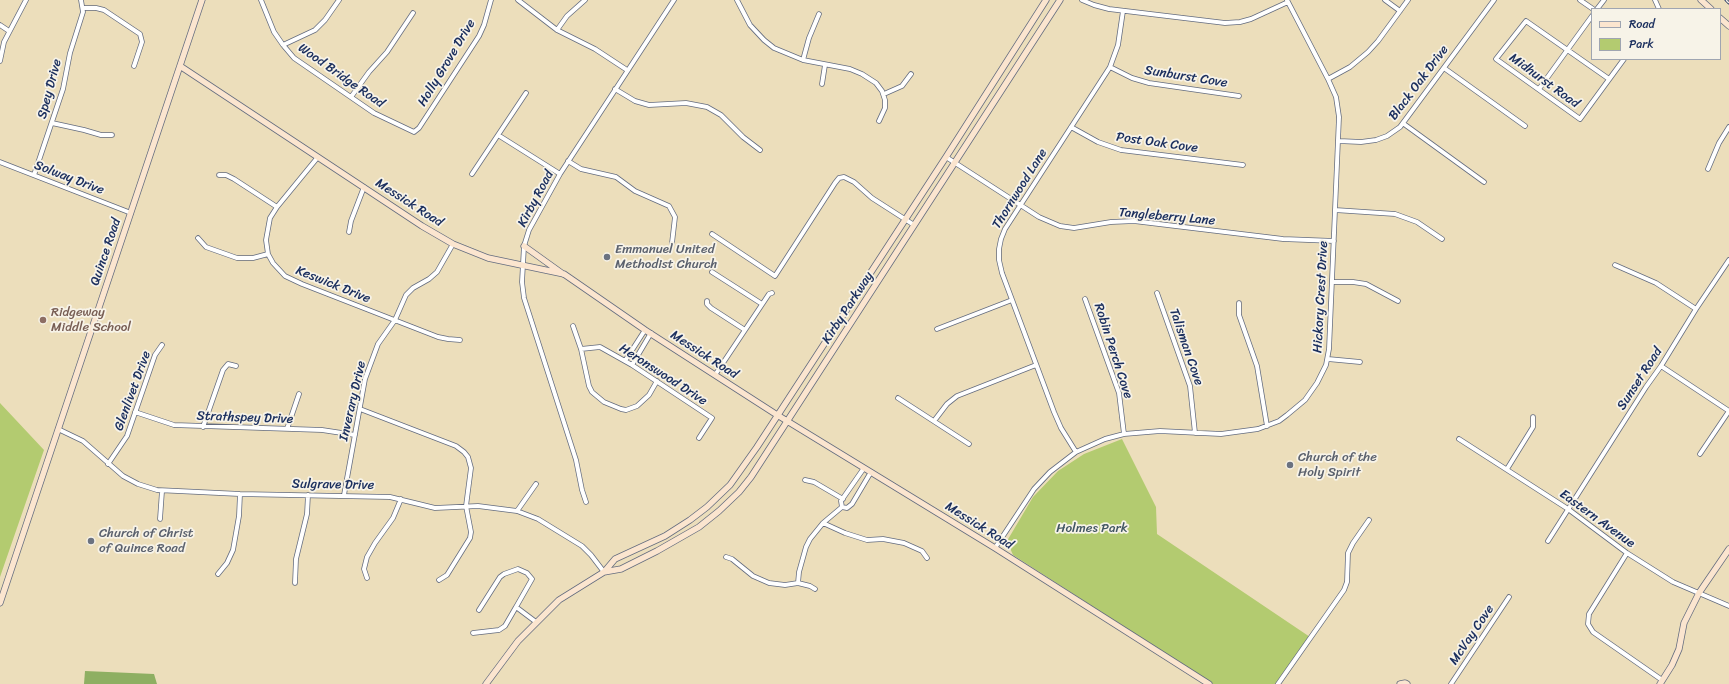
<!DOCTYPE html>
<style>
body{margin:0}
#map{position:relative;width:1729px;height:684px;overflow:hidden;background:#ecdebb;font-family:Sriracha,sans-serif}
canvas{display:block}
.legend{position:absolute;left:1591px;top:8px;width:130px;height:52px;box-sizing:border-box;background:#f7f3e8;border:1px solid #9fa5b1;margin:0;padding:5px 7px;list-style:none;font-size:12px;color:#1b2f5e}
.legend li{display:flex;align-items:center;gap:8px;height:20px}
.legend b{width:20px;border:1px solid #9fa5b1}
</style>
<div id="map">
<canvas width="1729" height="684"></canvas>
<ul class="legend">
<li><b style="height:5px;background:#fbe5cf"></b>Road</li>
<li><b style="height:11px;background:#b3cb70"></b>Park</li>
</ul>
</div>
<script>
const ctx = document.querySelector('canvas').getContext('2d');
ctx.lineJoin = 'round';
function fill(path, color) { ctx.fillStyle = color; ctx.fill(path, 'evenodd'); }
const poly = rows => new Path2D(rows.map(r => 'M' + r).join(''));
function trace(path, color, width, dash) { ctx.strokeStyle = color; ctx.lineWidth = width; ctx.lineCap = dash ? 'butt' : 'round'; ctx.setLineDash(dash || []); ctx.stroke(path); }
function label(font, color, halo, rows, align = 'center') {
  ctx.font = font + ' Sriracha,sans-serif'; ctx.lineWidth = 3.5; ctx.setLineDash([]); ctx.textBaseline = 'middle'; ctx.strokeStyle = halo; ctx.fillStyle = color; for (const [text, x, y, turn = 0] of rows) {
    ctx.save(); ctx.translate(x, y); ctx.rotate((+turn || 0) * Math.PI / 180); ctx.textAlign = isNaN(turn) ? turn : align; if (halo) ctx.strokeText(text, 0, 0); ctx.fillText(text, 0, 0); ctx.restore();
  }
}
const green = poly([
 [0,403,44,450,0,577],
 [1122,439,1156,507,1157,534,1310,637,1275,684,1213,684,1013,555,1007,541,1033,497,1058,471,1084,454]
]);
const forest = poly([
 [85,671,154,674,157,684,84,684]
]);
const street = poly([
 [261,0,274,32,283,45,294,58,374,113,414,132,419,128,479,36,484,25,491,0],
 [518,0,557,30,595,49,627,70],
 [737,0,750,25,764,40,774,48,803,60,850,69,862,74,876,83,882,91,885,100,885,108,879,121],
 [1082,0,1094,5,1109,9,1225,23,1240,22,1251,19,1288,2],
 [1385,0,1400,11],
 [1580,0,1593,9],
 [1655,0,1659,9],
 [84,8,96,8,104,10,140,34,142,42,134,66],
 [1597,9,1604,0],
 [0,25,9,31],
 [557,30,567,16,585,0],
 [283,45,315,30,325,20,339,0],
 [803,60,809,38,819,14],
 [0,61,4,42,26,0],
 [1110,67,1132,78,1149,83,1239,96],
 [1444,68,1525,126],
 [1328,79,1350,67,1368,52,1378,41,1408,0],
 [1609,79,1526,21,1496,59,1580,119,1624,59],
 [822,84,825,65],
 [615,89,635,101,649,105,686,103,707,107,721,115,743,137,760,150],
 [1539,89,1592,16],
 [884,94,902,86,911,74],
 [351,97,369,72,387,52,413,13],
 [52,123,84,130,101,135,112,135],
 [1404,124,1484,182],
 [1071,127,1098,142,1121,150,1243,165],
 [498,135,560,174],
 [1339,141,1361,142,1376,140,1387,136,1400,127,1494,0],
 [318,157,277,207,270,218,266,240,268,254,273,263,285,276,302,284,438,337,448,339,460,340],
 [946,157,1039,217,1060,226,1074,228,1111,222,1134,221,1283,239,1334,241],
 [568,161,581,169,616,177,635,191,669,206,675,217,672,243],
 [0,162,131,213],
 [1708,169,1719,143,1729,127],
 [472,174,526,93],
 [34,175,63,89,70,53,83,12,81,0],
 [219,175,226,175,234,179,277,207],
 [1335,210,1395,214,1417,222,1442,239],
 [349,232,351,221,364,187],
 [712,234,775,276,835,183,839,178,844,177,854,182,872,198,914,225],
 [198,238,206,247,237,258,253,258,268,254],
 [1615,265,1656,283,1696,309],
 [712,272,762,304],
 [1332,282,1353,282,1366,284,1398,301],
 [1157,293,1190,386,1195,433],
 [1085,299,1119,393,1124,434],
 [707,301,707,304,711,308,745,330],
 [1239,303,1239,315,1257,366,1267,426],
 [573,326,581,349,589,386,592,392,604,402,621,409,626,410,637,406,649,395,657,381],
 [937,329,1012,300],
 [581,349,600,347,632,365,712,418,699,438],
 [1328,359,1360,362],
 [625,361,645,330],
 [632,365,651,333],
 [1661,366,1729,411],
 [715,375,769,294,772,293],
 [898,398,969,444],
 [360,409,456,446,464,452,468,457,471,468,466,506,471,532,470,538,447,575,439,580],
 [135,412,174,425,322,430,355,435],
 [934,421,947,404,957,396,1036,365],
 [203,427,223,370,228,364,236,366],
 [58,429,83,441,123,476,138,484,157,490,240,494,390,497,435,508,478,506,517,511,538,519,582,546,591,555,604,572],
 [287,429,299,394],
 [1459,439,1568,509,1627,553,1673,582,1729,606],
 [1076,452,1061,428,1054,412,1002,273,999,260,999,249,1001,239,1005,229,1110,67,1118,45,1123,11],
 [1700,454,1729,411],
 [108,464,127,436,155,355,162,345],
 [1507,469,1533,427,1533,417],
 [805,480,814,482,843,499],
 [344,495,365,379,378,344,395,320,406,295,413,288,429,279,437,272,453,244],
 [586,502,582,490,576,460,524,298,522,282,524,246,529,230,560,174,674,0],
 [842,507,847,508,852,504,871,472],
 [842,507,841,501,864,468],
 [517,511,536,484],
 [160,519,162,491],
 [823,523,845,533,867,540,883,539,904,543,922,551,927,558],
 [1548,541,1646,387,1661,366,1696,309,1729,260],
 [995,548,1034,489,1050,472,1076,452,1105,439,1124,434,1160,431,1221,434,1258,429,1279,421,1287,415,1305,400,1317,383,1326,365,1329,349,1339,117,1336,97,1328,79,1287,0],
 [1627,553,1589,614,1588,624,1593,632,1662,680],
 [726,557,732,559,753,576,769,583,785,585,798,583,810,586,815,589],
 [218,574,227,563,233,550,239,516,240,494],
 [367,578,364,569,367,557,375,543,393,518,401,499],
 [295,583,296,559,307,514,308,495],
 [798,583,799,572,806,547,810,539,823,523,842,507],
 [479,610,500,577,504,574,518,569,527,573,532,579,516,607],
 [473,633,499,630,505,626,516,607,536,622],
 [1278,684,1344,590,1347,582,1348,553,1353,543,1369,520],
 [1451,684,1509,597]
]);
const secondary = poly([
 [1701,0,1711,9],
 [1720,18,1729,26],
 [180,66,422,226,453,244,488,258,564,274,645,330,774,413,995,548,1209,684],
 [524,246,563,274],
 [604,572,621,569,657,551,699,527,719,511,739,492,751,477,1060,0],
 [0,603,202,0],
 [486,684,518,641,559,600,604,572,615,559,665,536,690,520,707,507,730,485,757,447,946,157,1046,0],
 [1400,684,1405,683,1407,684],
 [1660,684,1672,665,1679,649,1684,623,1699,593,1729,549]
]);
const rail = poly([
 [1726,0,1729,3]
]);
const markers = [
 [607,257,4,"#6b7280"],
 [43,320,4,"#8d6e63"],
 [1290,465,4,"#6b7280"],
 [91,541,4,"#6b7280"]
];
const streetNames = [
 ["Holly Grove Drive",447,63,-59],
 ["Wood Bridge Road",341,76,35],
 ["Sunburst Cove",1186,77,9],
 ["Midhurst Road",1544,81,36],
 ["Black Oak Drive",1419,83,-53],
 ["Spey Drive",50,89,-75],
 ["Post Oak Cove",1157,143,8],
 ["Solway Drive",69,178,21],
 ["Thornwood Lane",1020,189,-58],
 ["Kirby Road",536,199,-62],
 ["Messick Road",409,203,33],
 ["Tangleberry Lane",1167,217,5],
 ["Quince Road",106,252,-71],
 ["Keswick Drive",333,285,22],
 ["Hickory Crest Drive",1321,297,-87],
 ["Kirby Parkway",848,308,-57],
 ["Talisman Cove",1186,347,71],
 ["Robin Perch Cove",1113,351,72],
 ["Messick Road",704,355,33],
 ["Heronswood Drive",663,375,33],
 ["Sunset Road",1640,379,-57],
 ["Glenlivet Drive",133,391,-70],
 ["Inverary Drive",353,401,-77],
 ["Strathspey Drive",245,418,2],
 ["Sulgrave Drive",333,485,1],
 ["Eastern Avenue",1597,519,36],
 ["Messick Road",979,526,32],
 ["McVay Cove",1472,635,-56]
];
const worshipNames = [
 ["Emmanuel United",615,250],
 ["Methodist Church",615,265],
 ["Church of the",1298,458],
 ["Holy Spirit",1298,473],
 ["Church of Christ",99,534],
 ["of Quince Road",99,549]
];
const educationNames = [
 ["Ridgeway",51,313],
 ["Middle School",51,328]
];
const parkNames = [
 ["Holmes Park",1092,529]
];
fill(green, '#b3cb70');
fill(forest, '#8eaf62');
trace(street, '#646c7f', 5.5);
trace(secondary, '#646c7f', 7);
trace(street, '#fff', 4);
trace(secondary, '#fbe5cf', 5.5);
trace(rail, '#1b2f5e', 3);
trace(rail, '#f7f3e8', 1.5, [4.5]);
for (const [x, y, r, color] of markers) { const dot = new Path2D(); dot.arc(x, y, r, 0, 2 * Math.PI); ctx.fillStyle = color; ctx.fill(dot); trace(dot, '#f7f3e8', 1.5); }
label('13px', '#1b2f5e', '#f7f3e8', streetNames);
label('13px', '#5b616d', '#f7f3e8', worshipNames, 'left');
label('13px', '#785e54', '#f7f3e8', educationNames, 'left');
label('13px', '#415662', '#f7f3e8', parkNames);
</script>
